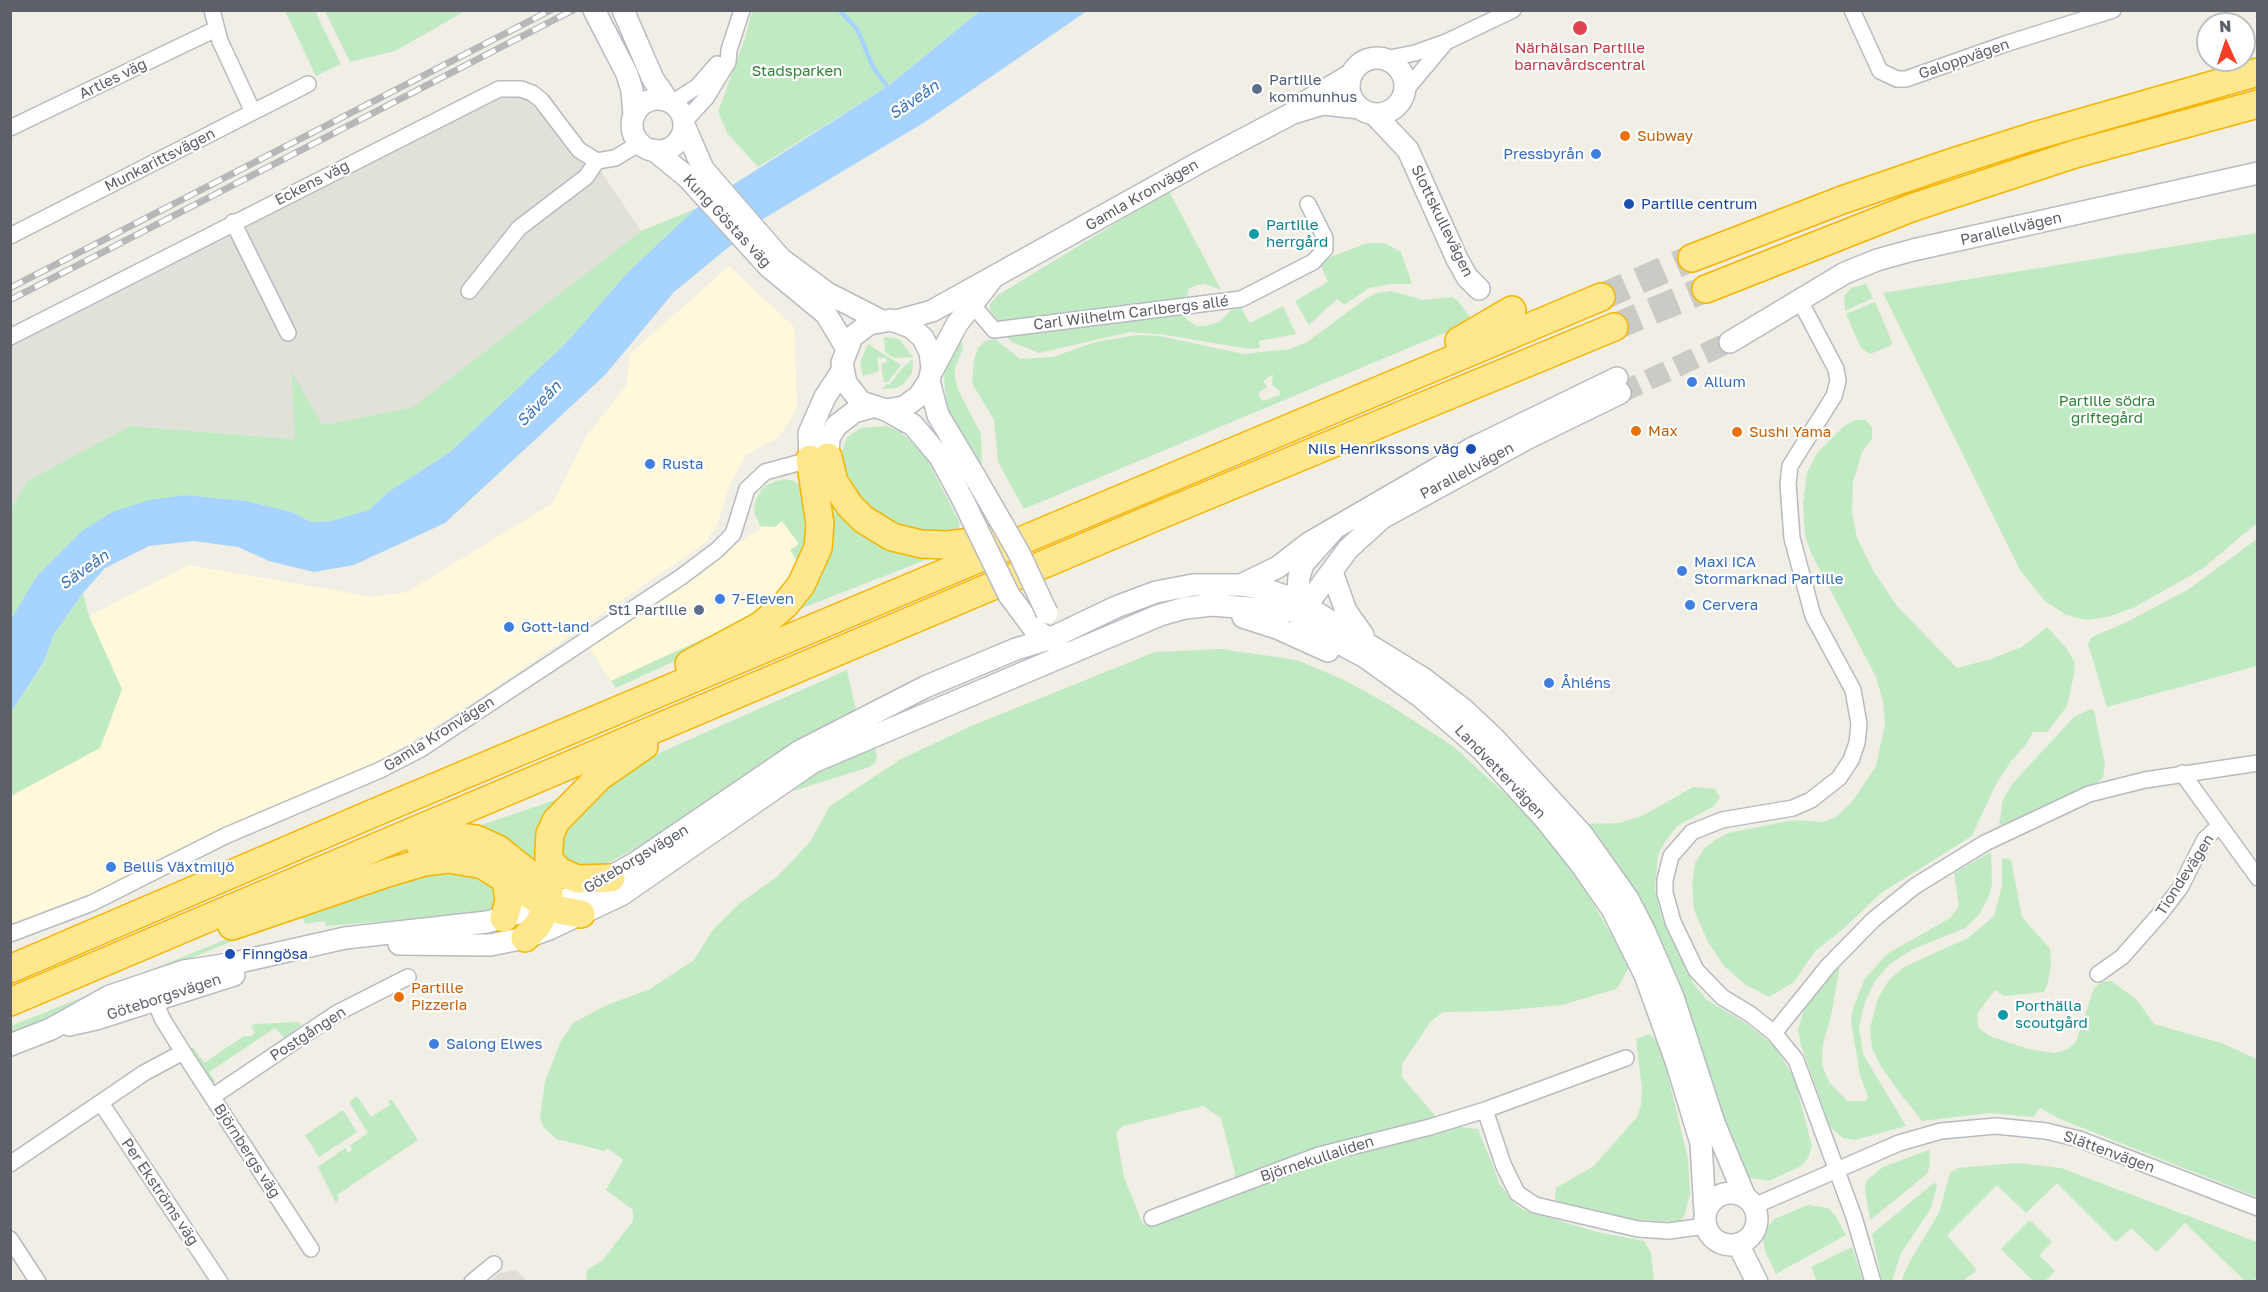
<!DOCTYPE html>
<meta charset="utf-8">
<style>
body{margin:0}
#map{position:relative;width:2268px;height:1292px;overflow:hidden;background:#f0eee5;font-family:"Golos Text",sans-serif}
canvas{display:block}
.frame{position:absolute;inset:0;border:12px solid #5d6167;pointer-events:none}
.north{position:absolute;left:2196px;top:12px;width:60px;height:60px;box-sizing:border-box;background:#fff;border:2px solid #bec0c2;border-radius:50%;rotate:357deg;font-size:16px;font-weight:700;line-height:24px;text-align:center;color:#5d6167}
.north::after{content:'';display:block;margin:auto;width:21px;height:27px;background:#f73f25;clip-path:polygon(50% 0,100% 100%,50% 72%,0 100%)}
</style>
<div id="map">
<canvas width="2268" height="1292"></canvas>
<div class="frame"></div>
<div class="north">N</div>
</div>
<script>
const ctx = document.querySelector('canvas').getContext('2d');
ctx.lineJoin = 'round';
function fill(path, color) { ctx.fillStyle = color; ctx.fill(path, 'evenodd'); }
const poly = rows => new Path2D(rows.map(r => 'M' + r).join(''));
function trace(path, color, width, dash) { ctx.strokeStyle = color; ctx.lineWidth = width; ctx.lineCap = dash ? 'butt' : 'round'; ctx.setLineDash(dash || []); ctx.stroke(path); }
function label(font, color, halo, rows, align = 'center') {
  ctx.font = font + ' "Golos Text",sans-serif'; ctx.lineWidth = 4.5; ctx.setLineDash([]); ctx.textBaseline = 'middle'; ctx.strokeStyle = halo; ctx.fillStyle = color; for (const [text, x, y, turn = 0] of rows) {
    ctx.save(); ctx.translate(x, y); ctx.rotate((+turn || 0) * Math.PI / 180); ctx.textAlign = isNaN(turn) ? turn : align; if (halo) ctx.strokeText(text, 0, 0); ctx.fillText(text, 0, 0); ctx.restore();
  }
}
const commercial = poly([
 [729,266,794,327,797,408,779,437,746,455,729,487,717,525,705,543,478,699,379,762,147,871,24,925,11,923,11,796,100,748,122,689,89,616,189,565,373,597,407,592,553,503,587,435,626,386,630,354],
 [778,516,804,551,791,578,777,596,738,623,611,681,588,646]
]);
const industrial = poly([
 [500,84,524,85,550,95,641,231,413,407,323,425,291,373,296,439,130,426,27,481,11,509,11,328]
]);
const education = poly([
 [516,1270,527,1281,490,1281,500,1273]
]);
const green = poly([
 [285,11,315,11,341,64,316,76],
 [325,11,465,11,395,51,350,62],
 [752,11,980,11,888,86,758,167,728,134,718,112,745,38],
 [1169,191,1221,290,1205,284,1197,285,1189,289,1185,302,1000,323,990,310,990,304,998,295],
 [695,209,628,272,566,343,450,452,388,492,369,510,331,521,311,522,292,512,245,501,185,495,24,599,11,619,11,509,27,481,130,426,295,439,291,371,323,425,413,407,641,231],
 [2257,233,2257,523,2202,569,2135,607,2108,617,2086,620,2066,615,2045,601,2020,570,1883,293],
 [1368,243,1385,243,1401,252,1412,284,1390,284,1369,288,1344,305,1337,299,1309,325,1295,301,1328,282,1319,261],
 [1866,284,1873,298,1845,311,1844,296,1851,288],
 [1391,291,1423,300,1452,297,1458,301,1473,321,1024,509,998,462,994,420,972,383,974,360,978,348,985,341,995,339,1020,359,1053,357,1095,342,1138,335,1159,336,1244,354,1290,349,1307,342,1364,300,1376,293],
 [1273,374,1272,385,1279,390,1280,395,1263,401,1259,397,1259,392,1267,387,1263,381],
 [1875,302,1892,342,1890,346,1870,354,1861,348,1846,314],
 [1283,306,1296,334,1259,341,1260,348,1249,349,1160,334,1130,332,1039,353,1012,342,1004,334,1184,313,1187,320,1197,326,1205,326,1219,322,1230,311,1240,307,1250,323],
 [884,337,899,339,913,357,894,358,885,352],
 [961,339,963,349,955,368,955,379,959,392,981,434,982,470,950,415,946,402,944,374,947,360],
 [868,344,901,365,888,382,884,382,881,364,887,362,886,358,877,358,879,371,863,376,860,362],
 [913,359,912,373,903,384,896,388,882,389,887,384,889,385,903,367],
 [1855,420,1865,420,1872,427,1872,439,1862,452,1853,482,1852,512,1857,538,1874,572,1897,606,1957,668,1991,659,2022,647,2047,627,2067,649,2075,663,2073,679,2067,706,2047,732,2033,732,2025,746,2011,761,1995,786,1972,836,1881,893,1842,930,1815,951,1794,982,1769,997,1746,985,1724,966,1708,942,1694,910,1692,883,1695,863,1704,849,1714,841,1728,833,1794,820,1823,822,1836,817,1852,802,1876,766,1885,724,1883,701,1876,677,1811,553,1805,535,1803,504,1807,473,1817,453,1844,426],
 [886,426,900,431,926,457,960,524,957,534,921,535,887,525,849,489,841,465,842,451,847,437,861,428],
 [783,479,794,481,802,488,814,523,787,595,701,649,616,688,611,681,738,623,777,596,791,578,797,561,790,550,799,544,782,521,775,527,760,526,754,512,755,502,760,492,766,485],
 [828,494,908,555,928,559,790,613],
 [2257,539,2257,666,2107,707,2088,644,2092,637,2125,623,2189,589],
 [83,593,89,616,122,689,100,748,11,796,11,712,44,663,54,634],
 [1221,649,1297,660,1344,680,1388,704,1454,747,1515,803,1570,863,1629,966,1620,984,1616,989,1562,1005,1498,1011,1443,1012,1431,1021,1402,1064,1402,1077,1438,1119,1460,1127,1478,1129,1500,1184,1511,1200,1523,1210,1597,1232,1644,1241,1651,1253,1654,1281,586,1281,587,1270,602,1261,633,1221,633,1210,606,1190,623,1160,608,1148,604,1151,557,1139,544,1128,540,1118,545,1082,560,1043,573,1023,607,1005,650,989,694,960,712,931,740,903,778,876,810,842,830,806,901,759,971,726,1155,652],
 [1203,1106,1221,1118,1235,1173,1234,1193,1143,1225,1124,1177,1116,1133,1123,1126],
 [847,670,857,715,816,732,778,753,660,835,598,868,587,871,562,859,558,837,575,810,650,757],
 [2091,709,2094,711,2105,764,2103,777,2094,785,1999,826,2003,799,2013,783,2074,717],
 [873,744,877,756,875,763,869,767,793,791,797,783,839,757],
 [1693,787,1715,789,1720,798,1714,806,1677,826,1666,840,1658,855,1655,889,1662,919,1693,983,1707,1000,1747,1024,1774,1046,1794,1077,1812,1146,1808,1158,1801,1166,1769,1181,1750,1178,1738,1160,1675,973,1654,928,1586,824,1620,823,1644,815],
 [561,798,542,869,467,830],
 [1991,852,1992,884,1988,899,1979,914,1965,928,1913,949,1890,964,1875,981,1865,1002,1859,1027,1863,1054,1906,1126,1855,1140,1843,1138,1830,1127,1801,1045,1798,1031,1804,1009,1840,965,1831,1016,1823,1043,1822,1065,1829,1082,1847,1101,1866,1101,1868,1097,1860,1075,1851,1022,1853,1009,1864,980,1887,954,1950,918,1959,906,1954,873],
 [2002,858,2011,860,2022,917,2050,949,2051,965,2048,983,2044,992,2004,996,1995,990,1977,1014,1978,1027,1989,1036,2028,1049,2055,1053,2068,1049,2076,1042,2094,988,2102,982,2111,981,2136,999,2154,1024,2221,1043,2257,1059,2257,1197,2060,1119,2040,1108,2033,1117,1989,1113,1922,1121,1899,1092,1880,1065,1872,1048,1870,1028,1878,998,1889,980,1904,967,1968,938,1994,916,2002,886],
 [470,871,497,888,499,900,492,912,326,926,325,921,305,924,303,918,254,932,11,1033,11,1026,262,925,423,873],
 [300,1022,301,1026,284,1038,275,1028,209,1072,215,1081,213,1084,190,1049,193,1047,204,1063,244,1036,251,1036,255,1033,251,1026,254,1024],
 [1649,1034,1660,1044,1688,1159,1690,1194,1684,1216,1679,1222,1626,1219,1560,1204,1555,1199,1556,1188,1594,1166,1637,1117,1641,1105,1642,1089,1636,1039],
 [357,1096,371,1117,390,1105,388,1101,392,1100,418,1140,337,1195,339,1198,336,1203,318,1167,345,1148,348,1153,352,1150,350,1145,368,1133,349,1102],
 [343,1110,357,1132,319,1157,305,1135],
 [1929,1150,1930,1165,1927,1174,1870,1220,1865,1190,1866,1181,1883,1167],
 [2017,1163,2061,1168,2257,1242,2257,1279,2245,1281,2185,1223,2157,1252,2131,1228,2116,1242,2057,1183,2026,1213,1997,1185,1947,1235,1977,1270,1963,1281,1901,1281,1910,1261,1939,1213,1950,1173,1958,1168],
 [1934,1183,1937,1184,1936,1191,1930,1210,1901,1253,1892,1281,1882,1281,1872,1234],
 [1808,1205,1828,1208,1835,1215,1846,1235,1776,1274,1765,1251,1763,1238,1766,1229,1774,1219],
 [2030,1220,2052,1242,2039,1255,2055,1271,2045,1281,2033,1281,2001,1249],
 [1852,1247,1863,1281,1817,1281,1811,1267]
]);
const water = poly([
 [980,11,1087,11,925,122,763,219,674,292,605,375,445,523,354,565,314,572,269,561,238,547,194,541,149,546,105,568,83,593,54,634,44,662,11,712,11,619,37,576,82,531,112,512,150,500,185,495,246,501,292,512,311,522,331,521,369,510,388,492,450,452,566,343,628,272,695,209,888,86]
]);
const stream = poly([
 [839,10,857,29,873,67,890,90]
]);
const secondaryTunnel = poly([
 [1620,393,1730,342]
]);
const highwayTunnel = poly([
 [1601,297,1692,258],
 [1614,327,1706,289]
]);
const street = poly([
 [212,10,220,41,253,112],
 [1852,10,1880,71,1897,79,1906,79,2005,44,2113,10],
 [1385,59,1415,53,1446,42,1513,10],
 [1405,91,1446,42],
 [672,103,698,86,717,64],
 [684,122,706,98,728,62,729,50,742,10],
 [10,128,216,29],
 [233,222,288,333],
 [10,236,308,84],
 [469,291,519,228,586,177,597,161],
 [966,297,994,330,1241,299,1313,262,1325,249,1325,238,1308,204],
 [1799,299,1836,369,1838,381,1834,396,1790,466,1788,484,1792,538,1813,616,1853,690,1859,724,1857,743,1851,760,1839,778,1811,800,1793,808,1722,820,1692,832,1671,856,1665,880,1665,893,1673,922,1696,970,1722,997,1750,1014,1774,1033,1796,1060,1854,1217,1873,1282],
 [10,337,499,89,521,89,532,93,541,100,579,150,597,161,615,158,640,143],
 [2182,773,2258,878],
 [10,934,92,903,225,836,380,770,421,749,681,577,717,550,733,534,747,489,765,472,816,458],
 [2098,974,2122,957,2160,914,2180,888,2205,839,2219,826],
 [150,991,163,1020,183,1052,311,1249],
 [1774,1033,1828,966,1873,920,1915,886,1985,843,2089,794,2145,780,2258,763],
 [212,1097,337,1013,408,977],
 [101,1103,220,1282],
 [1485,1110,1503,1164,1517,1193,1535,1205,1638,1229,1669,1231,1705,1226],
 [10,1164,144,1073,183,1052],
 [1754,1206,1899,1143,1941,1131,1996,1126,2046,1131,2079,1139,2258,1208],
 [1152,1218,1319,1155,1430,1127,1485,1110,1626,1058],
 [10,1239,38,1282],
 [472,1282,494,1264]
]);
const secondary = poly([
 [594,10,627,74,632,90,634,116],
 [623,10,653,79,668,101],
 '1349 86a28 28 0 1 1 56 0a28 28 0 1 1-56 0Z',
 '632 125a26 26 0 1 1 52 0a26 26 0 1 1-52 0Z',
 [1302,104,1352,74],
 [1374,114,1408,150,1457,259,1467,277,1479,289],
 [684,125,703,169,781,259,827,293,880,320],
 [654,150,687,177,769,267,826,314,846,347],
 [896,321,932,311,1200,162,1293,113,1323,104,1360,108],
 [1730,342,1845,273,1877,260,1913,250,2258,173],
 [931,373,957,324,992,279],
 [929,381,938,415,978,482],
 [886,410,904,407,919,396,929,381,932,368,930,352,923,338,911,327,891,320,869,324,852,337,842,363,846,383,861,402,886,410,913,425,940,457,961,496],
 [828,457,829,438,836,426,854,412,872,407],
 [810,459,809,433,825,397,842,371],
 [1334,529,1303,564,1299,577,1296,610,1302,621,1312,629,1365,657,1421,697,1481,749,1545,819,1580,863,1612,909,1645,975,1676,1061,1701,1143,1705,1212],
 [1332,572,1346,611,1363,635],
 [1241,585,1278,567,1309,543,1471,449,1617,378],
 [1009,595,1035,630,1057,643],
 [1243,617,1277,628,1328,651],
 [399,944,490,945,525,938,549,929,621,895,813,762,1160,615,1185,608,1212,605,1286,611,1306,606,1348,549,1382,518,1528,438,1620,393],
 [69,1025,96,1019,234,975],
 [10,1045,51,1029,110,996,184,971,230,964,345,938,487,922,564,900,586,891,637,862,800,751,925,687,1016,649,1049,639,1116,607,1156,592,1193,585,1241,585,1262,588,1296,600,1424,679,1463,709,1495,739,1582,834,1628,899,1644,930,1673,997,1714,1123,1745,1197],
 '1705 1219a26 26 0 1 1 52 0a26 26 0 1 1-52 0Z',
 [1738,1244,1757,1282]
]);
const highway = poly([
 [1692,258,1842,200,1950,163,2031,137,2258,72],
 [1706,289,1911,208,2075,154,2258,104],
 [1459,341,1512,310],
 [828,457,834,482,850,506,863,519,892,537,921,544,947,545,1004,538],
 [689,664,760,626,785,605,801,585,818,548,820,524,810,459],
 [417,841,448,836,476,839,498,849,538,881],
 [551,862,559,871,577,879,611,878],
 [504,918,509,901,506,879],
 [232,926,387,873,424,862,449,859,483,865,538,900,559,910,581,914],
 [525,938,537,926,549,905,549,850,550,834,556,821,599,777,644,746],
 [10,969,390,806,1601,297],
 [10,1002,1153,518,1614,327]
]);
const rail = poly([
 [10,288,551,10],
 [10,300,573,10]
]);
const secondaryBridge = poly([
 [978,482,1019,553,1047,613],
 [961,496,1009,595]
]);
const markers = [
 [1580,28,8,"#e0444e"],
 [1257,89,6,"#5c6f8a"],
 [1625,136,6,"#e8710a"],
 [1596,154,6,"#3f7fe0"],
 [1629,204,6,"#1a4fb4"],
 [1254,234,6,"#0f9aa8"],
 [1692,382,6,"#3f7fe0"],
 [1636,431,6,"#e8710a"],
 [1737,432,6,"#e8710a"],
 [1471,449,6,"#1a4fb4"],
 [650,464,6,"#3f7fe0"],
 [1682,571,6,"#3f7fe0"],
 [720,599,6,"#3f7fe0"],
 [1690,605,6,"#3f7fe0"],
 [699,610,6,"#5c6f8a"],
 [509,627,6,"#3f7fe0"],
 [1549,683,6,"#3f7fe0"],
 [111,867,6,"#3f7fe0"],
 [230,954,6,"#1a4fb4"],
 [399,997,6,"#e8710a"],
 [2003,1015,6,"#0f9aa8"],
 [434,1044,6,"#3f7fe0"]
];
const healthNames = [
 ["Närhälsan Partille",1580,48],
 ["barnavårdscentral",1580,65]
];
const streetNames = [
 ["Galoppvägen",1964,59,-19],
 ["Artles väg",113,79,-26],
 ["Munkarittsvägen",160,160,-27],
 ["Eckens väg",312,183,-27],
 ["Gamla Kronvägen",1142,195,-30],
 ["Kung Göstas väg",727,221,47],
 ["Slottskullevägen",1442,221,64],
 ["Parallellvägen",2011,229,-13],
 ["Carl Wilhelm Carlbergs allé",1131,313,-7],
 ["Parallellvägen",1467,471,-28],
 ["Gamla Kronvägen",439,734,-32],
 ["Landvettervägen",1500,772,46],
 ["Göteborgsvägen",636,859,-31],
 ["Tiondevägen",2185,875,-57],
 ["Göteborgsvägen",164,997,-18],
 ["Postgången",308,1034,-33],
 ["Björnbergs väg",247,1151,57],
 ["Slättenvägen",2109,1152,20],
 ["Björnekullaliden",1317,1159,-18],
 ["Per Ekströms väg",160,1192,56]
];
const parkNames = [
 ["Stadsparken",797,71],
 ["Partille södra",2107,401],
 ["griftegård",2107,418]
];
const serviceNames = [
 ["Partille",1269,80],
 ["kommunhus",1269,97],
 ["St1 Partille",687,610,"right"]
];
const foodNames = [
 ["Subway",1637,136],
 ["Max",1648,431],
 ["Sushi Yama",1749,432],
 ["Partille",411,988],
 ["Pizzeria",411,1005]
];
const shopNames = [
 ["Pressbyrån",1584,154,"right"],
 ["Allum",1704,382],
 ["Rusta",662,464],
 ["Maxi ICA",1694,562],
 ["Stormarknad Partille",1694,579],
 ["7-Eleven",732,599],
 ["Cervera",1702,605],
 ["Gott-land",521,627],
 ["Åhléns",1561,683],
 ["Bellis Växtmiljö",123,867],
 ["Salong Elwes",446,1044]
];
const transitNames = [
 ["Partille centrum",1641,204],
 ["Nils Henrikssons väg",1459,449,"right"],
 ["Finngösa",242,954]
];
const cultureNames = [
 ["Partille",1266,225],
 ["herrgård",1266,242],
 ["Porthälla",2015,1006],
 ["scoutgård",2015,1023]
];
const waterNames = [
 ["Säveån",914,100,-34],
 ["Säveån",539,404,-46],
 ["Säveån",84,570,-35]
];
fill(commercial, '#fff8db');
fill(industrial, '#e1e0d9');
fill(education, '#e0ddd4');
fill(green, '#c0eac2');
fill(water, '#a6d4ff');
trace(stream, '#a6d4ff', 4.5);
trace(secondaryTunnel, '#cbcbc6', 21, [21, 10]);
trace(highwayTunnel, '#cbcbc6', 27, [27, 14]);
trace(street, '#b7bbc0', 18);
trace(secondary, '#b8bbc2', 24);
trace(highway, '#f5b400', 30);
trace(street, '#fff', 15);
trace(secondary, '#fff', 21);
trace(highway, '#ffe78d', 27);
trace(rail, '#b6b7b8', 7);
trace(rail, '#fff', 4.5, [14]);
trace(secondaryBridge, '#b8bbc2', 24, []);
trace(secondaryBridge, '#fff', 21);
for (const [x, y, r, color] of markers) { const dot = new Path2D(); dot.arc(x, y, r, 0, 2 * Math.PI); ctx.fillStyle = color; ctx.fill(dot); trace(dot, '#fff', 2); }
label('15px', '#be3a42', '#fff', healthNames);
label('15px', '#5d6167', '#fff', streetNames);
label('15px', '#2e8436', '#fff', parkNames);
label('15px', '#4e5e75', '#fff', serviceNames, 'left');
label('15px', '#c56008', '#fff', foodNames, 'left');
label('15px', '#366cbe', '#fff', shopNames, 'left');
label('15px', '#164399', '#fff', transitNames, 'left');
label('15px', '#0d838f', '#fff', cultureNames, 'left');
label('italic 16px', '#3a72ba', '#fff', waterNames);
</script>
